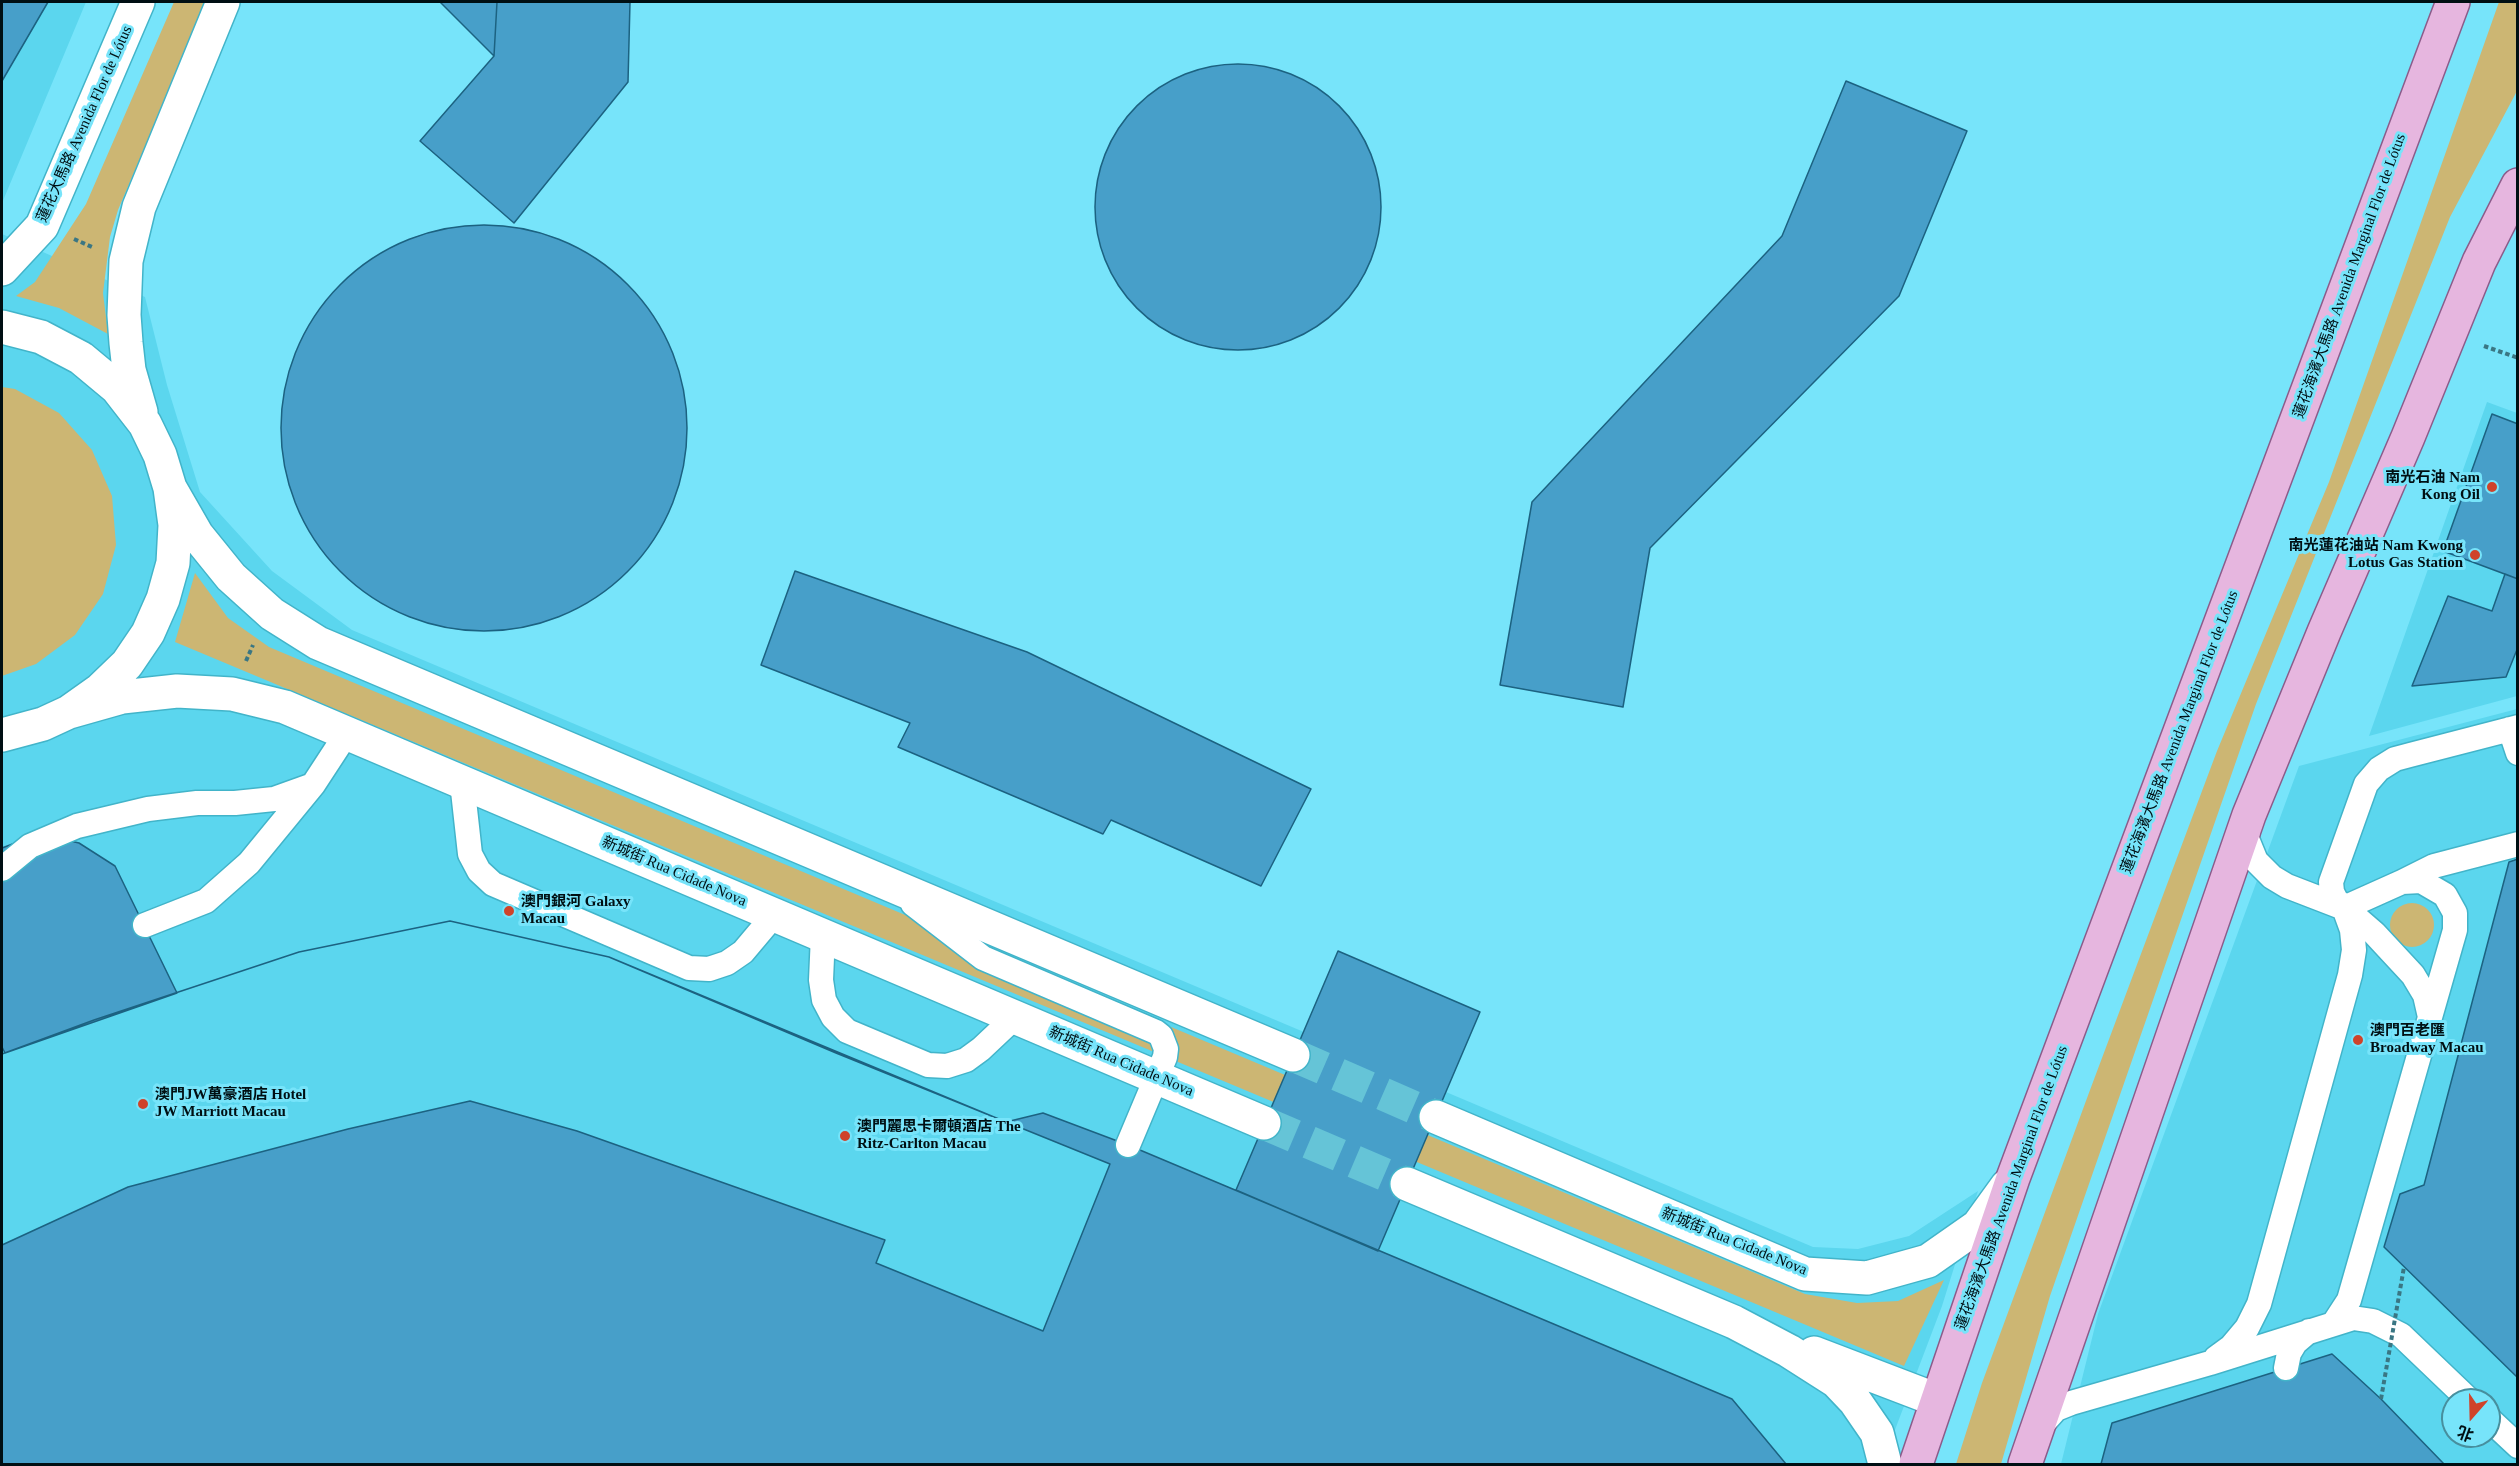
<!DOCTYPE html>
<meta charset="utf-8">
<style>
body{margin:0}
#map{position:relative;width:2519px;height:1466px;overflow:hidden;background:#77e4fa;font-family:"Times New Roman","Noto Sans SC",serif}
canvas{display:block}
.frame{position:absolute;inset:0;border:3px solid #000f13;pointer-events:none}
.north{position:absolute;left:2441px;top:1388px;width:60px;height:60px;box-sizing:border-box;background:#77e4fa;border:2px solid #478f9e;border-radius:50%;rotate:200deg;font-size:16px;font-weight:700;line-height:24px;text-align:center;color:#000f13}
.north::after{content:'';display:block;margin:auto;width:21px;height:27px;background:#cf432a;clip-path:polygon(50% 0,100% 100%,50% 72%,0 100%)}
</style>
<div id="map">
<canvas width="2519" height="1466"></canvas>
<div class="frame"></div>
<div class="north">北</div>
</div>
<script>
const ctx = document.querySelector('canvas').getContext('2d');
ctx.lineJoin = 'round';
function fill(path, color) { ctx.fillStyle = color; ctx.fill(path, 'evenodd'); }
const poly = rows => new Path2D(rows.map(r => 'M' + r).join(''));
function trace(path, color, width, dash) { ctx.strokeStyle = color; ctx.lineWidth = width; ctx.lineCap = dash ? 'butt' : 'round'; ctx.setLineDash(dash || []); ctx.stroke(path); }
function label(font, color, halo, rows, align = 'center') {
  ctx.font = font + ' "Times New Roman","Noto Sans SC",serif'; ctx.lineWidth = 6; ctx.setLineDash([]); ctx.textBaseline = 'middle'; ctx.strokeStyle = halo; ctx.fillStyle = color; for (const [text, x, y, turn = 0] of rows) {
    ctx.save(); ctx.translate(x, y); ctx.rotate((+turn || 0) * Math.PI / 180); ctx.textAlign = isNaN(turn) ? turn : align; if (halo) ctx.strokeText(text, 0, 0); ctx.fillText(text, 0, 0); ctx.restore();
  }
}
const built = poly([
 [2,2,86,2,2,203],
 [2,234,145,297,167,385,200,492,272,571,352,630,1813,1247,1858,1249,1909,1236,1978,1191,1942,1306,1882,1464,2,1464],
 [2487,402,2517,413,2517,696,2369,736],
 [2517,709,2517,1464,2061,1464,2098,1314,2299,766],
 [2453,1400,2489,1400,2489,1436,2453,1436]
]);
const green = poly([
 [174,2,207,2,118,210,110,237,103,293,108,334,59,308,16,296,35,282,86,204],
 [2499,2,2517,2,2517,91,2450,217,2256,704,2050,1296,2001,1464,1956,1464,1982,1383,2090,1090,2217,751,2329,482],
 [2,387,15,389,59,413,92,450,112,496,116,545,103,594,75,635,36,664,2,676],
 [195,573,228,618,269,647,1805,1294,1857,1303,1898,1301,1944,1280,1904,1366,175,642],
 '2390 925a22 22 0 1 1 44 0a22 22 0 1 1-44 0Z'
]);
const building = poly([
 [2,2,48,2,2,81,2,2],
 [440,2,497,2,494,56,440,2],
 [497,2,630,2,628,82,514,223,420,141,494,56,497,2],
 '1095 207a143 143 0 1 1 286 0a143 143 0 1 1-286 0Z',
 [1846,81,1967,131,1899,296,1650,548,1623,707,1500,685,1532,502,1782,236,1846,81],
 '281 428a203 203 0 1 1 406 0a203 203 0 1 1-406 0Z',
 [2492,414,2518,424,2518,579,2443,551,2492,414],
 [795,571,1027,652,1311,789,1261,886,1111,820,1103,834,898,747,910,723,761,665,795,571],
 [2505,574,2518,579,2518,647,2506,677,2412,686,2448,596,2492,611,2505,574],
 [39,834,79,843,115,866,177,993,5,1053,2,1047,2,848,39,834],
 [2518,859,2518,1378,2384,1247,2400,1194,2424,1185,2509,862,2518,859],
 [450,921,609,957,836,1053,1110,1164,1043,1331,876,1263,885,1240,577,1131,470,1101,348,1129,128,1187,2,1245,2,1054,94,1020,299,952,450,921],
 [450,921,609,957,1006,1122,1043,1113,1128,1145,1732,1399,1786,1464,2,1464,2,1054,94,1020,299,952,450,921],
 [1338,951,1480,1012,1378,1251,1236,1190,1338,951],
 [2332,1354,2381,1399,2444,1464,2101,1464,2112,1423,2332,1354]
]);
const streetTunnel = poly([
 [1293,1055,1436,1117],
 [1264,1123,1407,1184]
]);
const path = poly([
 [74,239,92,247],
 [2484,346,2518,358],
 [246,661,253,645]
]);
const lane = poly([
 [2510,729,2518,753],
 [462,782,470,854,479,871,493,884,689,968,709,969,727,963,743,952,775,914],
 [2248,824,2247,839,2256,861,2272,877,2287,886,2344,908,2402,882,2421,881,2445,895,2455,913,2455,930,2349,1300,2334,1323],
 [2,869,30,846,77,826,148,809,197,803,235,803,274,799,313,785],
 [2402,882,2434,866,2518,844],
 [913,904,983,958,1156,1032,1161,1036,1166,1049,1165,1057,1128,1145],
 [145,925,206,901,249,863,313,785,347,733],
 [823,935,821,980,824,1000,833,1017,847,1031,928,1065,947,1066,966,1060,981,1049,1015,1017],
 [2430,1017,2425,995,2413,975,2374,933,2336,900,2332,892,2331,882,2366,784,2379,769,2395,759,2410,755,2518,727],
 [2216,1358,2231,1347,2247,1328,2259,1304,2350,975,2354,950,2352,930,2344,908],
 [2286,1368,2289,1353,2295,1343,2309,1331],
 [2489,1419,2518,1446],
 [2039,1428,2056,1409,2071,1403,2210,1363,2353,1318,2373,1321,2401,1335,2469,1400]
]);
const street = poly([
 [2,269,42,226,138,2],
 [2,327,41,337,81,358,117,388,145,424,160,455,170,488,175,525,173,563,163,599,148,633,127,664,100,690,69,712,43,724,2,735],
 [141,412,129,370,126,343,124,315,126,261,139,207,223,2],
 [170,488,197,535,231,577,272,614,318,643,1293,1055],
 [69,712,122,697,177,691,232,694,285,707,1264,1123],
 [1436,1117,1805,1274,1867,1278,1928,1261,1978,1226,2007,1186],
 [1407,1184,1734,1322,1789,1351,1836,1381,1855,1401,1877,1433,1885,1464],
 [1814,1353,1937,1400]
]);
const primary = poly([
 [1916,1464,2013,1178,2453,2],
 [2025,1464,2249,815,2324,632,2408,437,2479,262,2518,185]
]);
const pathBridge = poly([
 [2381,1399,2404,1267]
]);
const markers = [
 [2492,487,6,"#cf432a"],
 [2475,555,6,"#cf432a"],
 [509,911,6,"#cf432a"],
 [2358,1040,6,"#cf432a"],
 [143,1104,6,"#cf432a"],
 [845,1136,6,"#cf432a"]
];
const streetNames = [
 ["蓮花大馬路 Avenida Flor de Lótus",85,124,-66],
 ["蓮花海濱大馬路 Avenida Marginal Flor de Lótus",2350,276,-70],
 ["蓮花海濱大馬路 Avenida Marginal Flor de Lótus",2180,732,-69],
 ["新城街 Rua Cidade Nova",674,872,23],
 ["新城街 Rua Cidade Nova",1121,1062,23],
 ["蓮花海濱大馬路 Avenida Marginal Flor de Lótus",2012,1188,-70],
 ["新城街 Rua Cidade Nova",1734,1242,22]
];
const poiNames = [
 ["南光石油 Nam",2480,478,"right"],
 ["Kong Oil",2480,495,"right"],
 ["南光蓮花油站 Nam Kwong",2463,546,"right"],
 ["Lotus Gas Station",2463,563,"right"],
 ["澳門銀河 Galaxy",521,902],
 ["Macau",521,919],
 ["澳門百老匯",2370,1031],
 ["Broadway Macau",2370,1048],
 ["澳門JW萬豪酒店 Hotel",155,1095],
 ["JW Marriott Macau",155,1112],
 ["澳門麗思卡爾頓酒店 The",857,1127],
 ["Ritz-Carlton Macau",857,1144]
];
fill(built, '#5bd6ee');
fill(green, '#ccb673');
fill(building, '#479fc9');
trace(building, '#1c6281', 1.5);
trace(streetTunnel, '#65c4d7', 33, [33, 16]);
trace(lane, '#42b4c9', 27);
trace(street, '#42b4c9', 36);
trace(primary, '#8b5c8a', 36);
trace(path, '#3a7683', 4, [4.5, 3]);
trace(lane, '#fff', 24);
trace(street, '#fff', 33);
trace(primary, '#e6b6df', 33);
trace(pathBridge, '#3a7683', 4, [4.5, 3]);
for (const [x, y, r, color] of markers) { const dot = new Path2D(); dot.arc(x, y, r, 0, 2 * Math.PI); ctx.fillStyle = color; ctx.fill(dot); trace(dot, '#77e4fa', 2); }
label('15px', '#000f13', '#77e4fa', streetNames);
label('bold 15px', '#000f13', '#77e4fa', poiNames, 'left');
</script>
